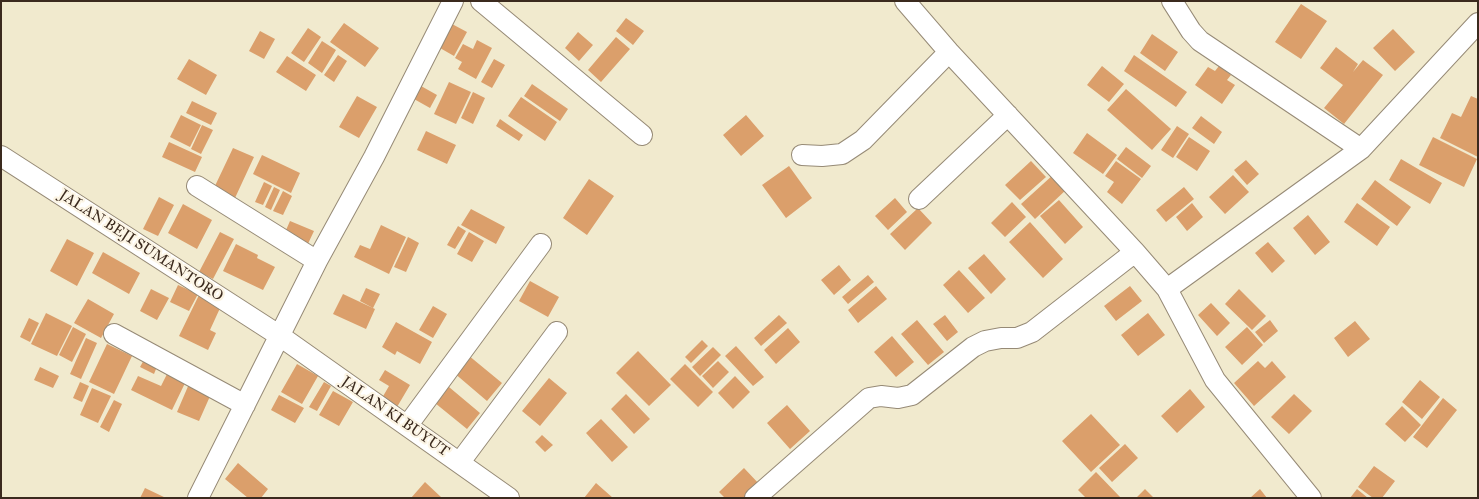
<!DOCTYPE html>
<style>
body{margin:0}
#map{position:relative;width:1479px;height:499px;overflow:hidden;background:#f1eace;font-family:"IM FELL Great Primer",serif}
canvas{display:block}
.frame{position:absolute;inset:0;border:2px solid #3b2a1e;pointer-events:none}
</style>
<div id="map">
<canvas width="1479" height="499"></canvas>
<div class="frame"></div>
</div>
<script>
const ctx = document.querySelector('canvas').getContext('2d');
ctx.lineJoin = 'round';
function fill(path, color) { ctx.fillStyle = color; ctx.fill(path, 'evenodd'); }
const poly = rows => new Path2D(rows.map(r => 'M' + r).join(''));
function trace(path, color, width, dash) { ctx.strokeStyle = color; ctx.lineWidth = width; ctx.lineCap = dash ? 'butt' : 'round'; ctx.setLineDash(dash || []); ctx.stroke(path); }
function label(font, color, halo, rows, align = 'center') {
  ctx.font = font + ' "IM FELL Great Primer",serif'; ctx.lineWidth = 4.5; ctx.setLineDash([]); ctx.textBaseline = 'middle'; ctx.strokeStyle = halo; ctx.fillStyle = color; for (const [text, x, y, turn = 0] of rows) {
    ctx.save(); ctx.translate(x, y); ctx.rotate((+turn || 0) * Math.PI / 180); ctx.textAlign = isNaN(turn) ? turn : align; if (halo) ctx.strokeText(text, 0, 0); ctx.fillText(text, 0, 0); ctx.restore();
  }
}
const building = poly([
 [1301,4,1327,21,1301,59,1275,42],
 [626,18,644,31,633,45,616,31],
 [344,23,379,48,365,67,330,42],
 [452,24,467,32,454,56,440,48],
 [308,28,321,37,304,62,291,53],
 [1393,29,1415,52,1395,71,1373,48],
 [260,31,275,39,264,59,249,51],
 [578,32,593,45,579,61,565,48],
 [1152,34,1178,52,1165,71,1140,53],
 [616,37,630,49,601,82,588,70],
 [477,40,492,48,476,79,458,69,462,62,455,58,463,44,473,49],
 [322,41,336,50,322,73,308,63],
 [1336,47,1358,64,1353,72,1363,60,1383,75,1344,124,1324,108,1343,85,1320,68],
 [338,55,347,61,334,82,324,75],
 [1134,55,1187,92,1176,107,1124,71],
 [287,56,316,75,306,91,276,72],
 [189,59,217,75,206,95,177,79],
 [494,59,505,65,492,88,481,82],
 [1102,66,1124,84,1109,102,1087,85],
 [1219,66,1231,75,1227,80,1235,85,1222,104,1195,85,1208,67,1215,71],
 [449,82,471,92,456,124,434,114],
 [532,84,568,109,560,121,524,96],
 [421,86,437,95,430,108,414,99],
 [1126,89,1171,129,1152,150,1107,110],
 [473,92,485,98,473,124,461,118],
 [357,96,377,107,359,138,339,127],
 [1471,96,1478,99,1478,157,1440,138,1452,113,1461,117],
 [521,97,557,122,545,141,508,116],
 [192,101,217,113,211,125,186,113],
 [181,115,201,125,190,147,170,137],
 [746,115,764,136,741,156,723,135],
 [1201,116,1222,132,1214,144,1192,128],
 [500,119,523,135,519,141,496,126],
 [202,125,213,130,201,154,191,149],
 [1177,126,1189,134,1173,158,1161,150],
 [426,131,456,145,447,164,417,150],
 [1087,133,1117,155,1103,174,1073,153],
 [1189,137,1210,151,1197,171,1176,157],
 [1433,137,1477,159,1464,187,1419,165],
 [169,142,202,157,195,172,162,157],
 [1126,147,1151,166,1142,178,1117,159],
 [233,148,254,157,235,198,214,188],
 [262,155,300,173,291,193,253,174],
 [1401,159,1442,183,1430,204,1389,180],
 [1246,160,1259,174,1247,185,1234,170],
 [1031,161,1046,177,1020,200,1005,185],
 [1116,161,1141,179,1122,204,1107,192,1114,182,1105,176],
 [789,166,812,198,786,218,762,185],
 [1054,174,1067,189,1035,219,1021,204],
 [1233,175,1249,192,1225,214,1209,197],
 [589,179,614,196,587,235,563,218],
 [1375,180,1411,207,1397,226,1361,199],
 [264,182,272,186,263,205,255,202],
 [274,187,280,190,271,210,265,207],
 [1184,187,1194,199,1166,222,1156,210],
 [283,191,292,196,283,215,273,211],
 [159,197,174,205,158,236,143,229],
 [895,198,907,212,888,230,875,216],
 [1059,200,1083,227,1065,244,1040,216],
 [1012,202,1026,217,1005,237,991,223],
 [1192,203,1203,217,1187,231,1176,217],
 [1357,203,1390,227,1377,246,1344,222],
 [183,204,212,220,197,249,168,233],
 [918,208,932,223,905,250,890,234],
 [471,209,505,227,496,244,461,225],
 [1308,215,1330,242,1315,255,1293,228],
 [290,221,314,231,306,248,283,237],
 [1030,222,1063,259,1043,278,1009,242],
 [381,225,406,237,389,274,354,257,360,245,370,249],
 [458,226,466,231,455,249,447,245],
 [220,232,234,239,213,279,199,272],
 [469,232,484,241,472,262,457,254],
 [408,237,419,243,406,272,394,267],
 [67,239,94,253,77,286,50,271],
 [1268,242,1285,261,1272,273,1255,253],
 [236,244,258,255,257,258,275,267,263,290,223,271],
 [103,252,140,273,129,294,92,273],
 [984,254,1006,279,991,294,968,268],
 [839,265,851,280,834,295,821,280],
 [959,270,985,298,968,313,943,285],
 [868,275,874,282,848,304,842,297],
 [530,281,559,297,548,317,519,301],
 [178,285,198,294,189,311,170,302],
 [876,286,887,299,858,323,848,310],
 [1130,286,1142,301,1116,321,1104,306],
 [366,288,380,294,373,308,360,301],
 [151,289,169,298,157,320,140,311],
 [1239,289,1266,316,1252,330,1225,304],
 [343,294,375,309,366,329,333,314],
 [199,295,221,306,210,330,216,333,208,350,179,336],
 [88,299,114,314,101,338,74,323],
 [1211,303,1230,323,1217,336,1198,315],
 [433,306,447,314,433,338,419,330],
 [46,313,72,326,57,356,31,344],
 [1148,313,1165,335,1138,356,1121,335],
 [779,315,787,323,761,346,754,338],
 [945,315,958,332,947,341,933,324],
 [29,318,39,323,30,342,20,337],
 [917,320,944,352,928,365,901,334],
 [1270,320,1278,331,1264,343,1255,332],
 [1355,321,1370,339,1348,357,1334,338],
 [396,322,432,342,420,364,397,351,395,355,382,347],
 [73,327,86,334,72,362,59,355],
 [1247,327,1263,345,1242,365,1225,347],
 [788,328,800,342,776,364,764,350],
 [892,336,914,362,896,377,874,352],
 [86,338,97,343,81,379,70,374],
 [702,340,708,346,691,363,685,357],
 [107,344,132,356,114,394,89,382],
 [736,346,764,377,753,386,725,356],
 [713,347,721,355,700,376,692,367],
 [638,351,671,385,649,406,616,373],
 [468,355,502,383,487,401,453,372],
 [145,358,158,364,154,374,140,367],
 [718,361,729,372,713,388,702,376],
 [1258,361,1265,368,1272,361,1286,377,1254,406,1234,383],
 [297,364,318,376,302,404,281,392],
 [685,364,713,392,698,407,670,379],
 [40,367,59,376,53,388,34,380],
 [385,370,410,385,397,407,382,398,389,386,379,380],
 [168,372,186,381,172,410,131,390,138,376,161,386],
 [735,376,750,392,733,409,718,393],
 [549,378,567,393,540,426,522,411],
 [1420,380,1440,397,1422,419,1402,402],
 [80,382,89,386,82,402,73,398],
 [324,382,331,386,317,411,309,407],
 [189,384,211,394,199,421,177,412],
 [449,387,480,413,467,429,435,403],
 [92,388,111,396,98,423,80,415],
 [1190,389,1205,407,1177,433,1161,416],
 [333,391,353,402,339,426,319,415],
 [626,394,650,419,634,434,611,409],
 [1294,394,1312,411,1289,434,1271,417],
 [279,395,304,408,295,423,271,410],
 [1443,398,1457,410,1427,448,1413,437],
 [114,400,122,404,109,432,100,427],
 [787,405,810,431,790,449,767,423],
 [1402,406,1421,425,1405,442,1385,424],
 [1091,414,1120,445,1091,472,1062,441],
 [601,419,628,447,612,462,586,433],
 [542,435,553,445,545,452,535,442],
 [1125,444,1138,458,1112,482,1099,468],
 [238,463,268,489,261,498,248,498,225,479],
 [1374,466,1395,481,1382,498,1373,498,1358,487],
 [744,468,761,486,749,498,725,498,719,492],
 [1096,472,1121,498,1086,498,1078,490],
 [425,482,442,498,411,498],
 [596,483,613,498,584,498],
 [145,488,166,498,140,498],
 [1145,489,1154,498,1136,498],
 [1260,489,1267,498,1250,498],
 [1357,489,1368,498,1350,498]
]);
const minor = poly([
 [481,1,642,135],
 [905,1,949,52,1135,252,1167,289,1215,380,1311,498],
 [1172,1,1191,31,1200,41,1361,149],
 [802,155,822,156,842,154,863,140,949,52],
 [1,156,280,336,509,498],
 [197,186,317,261],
 [919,199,1008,115],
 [1167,289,1361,149,1478,23],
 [114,334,245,405],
 [407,426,541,244],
 [460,462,557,332],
 [198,498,317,261,374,157,453,1],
 [755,498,869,398,881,396,898,398,912,395,973,347,985,341,1001,338,1017,338,1032,332,1135,252]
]);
const streetNames = [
 ["JALAN BEJI SUMANTORO",141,246,33],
 ["JALAN KI BUYUT",395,417,35]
];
fill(building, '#db9f6b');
trace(minor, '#968a76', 22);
trace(minor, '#fff', 20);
label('15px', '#3b2a1e', '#fcf5e5', streetNames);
</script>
